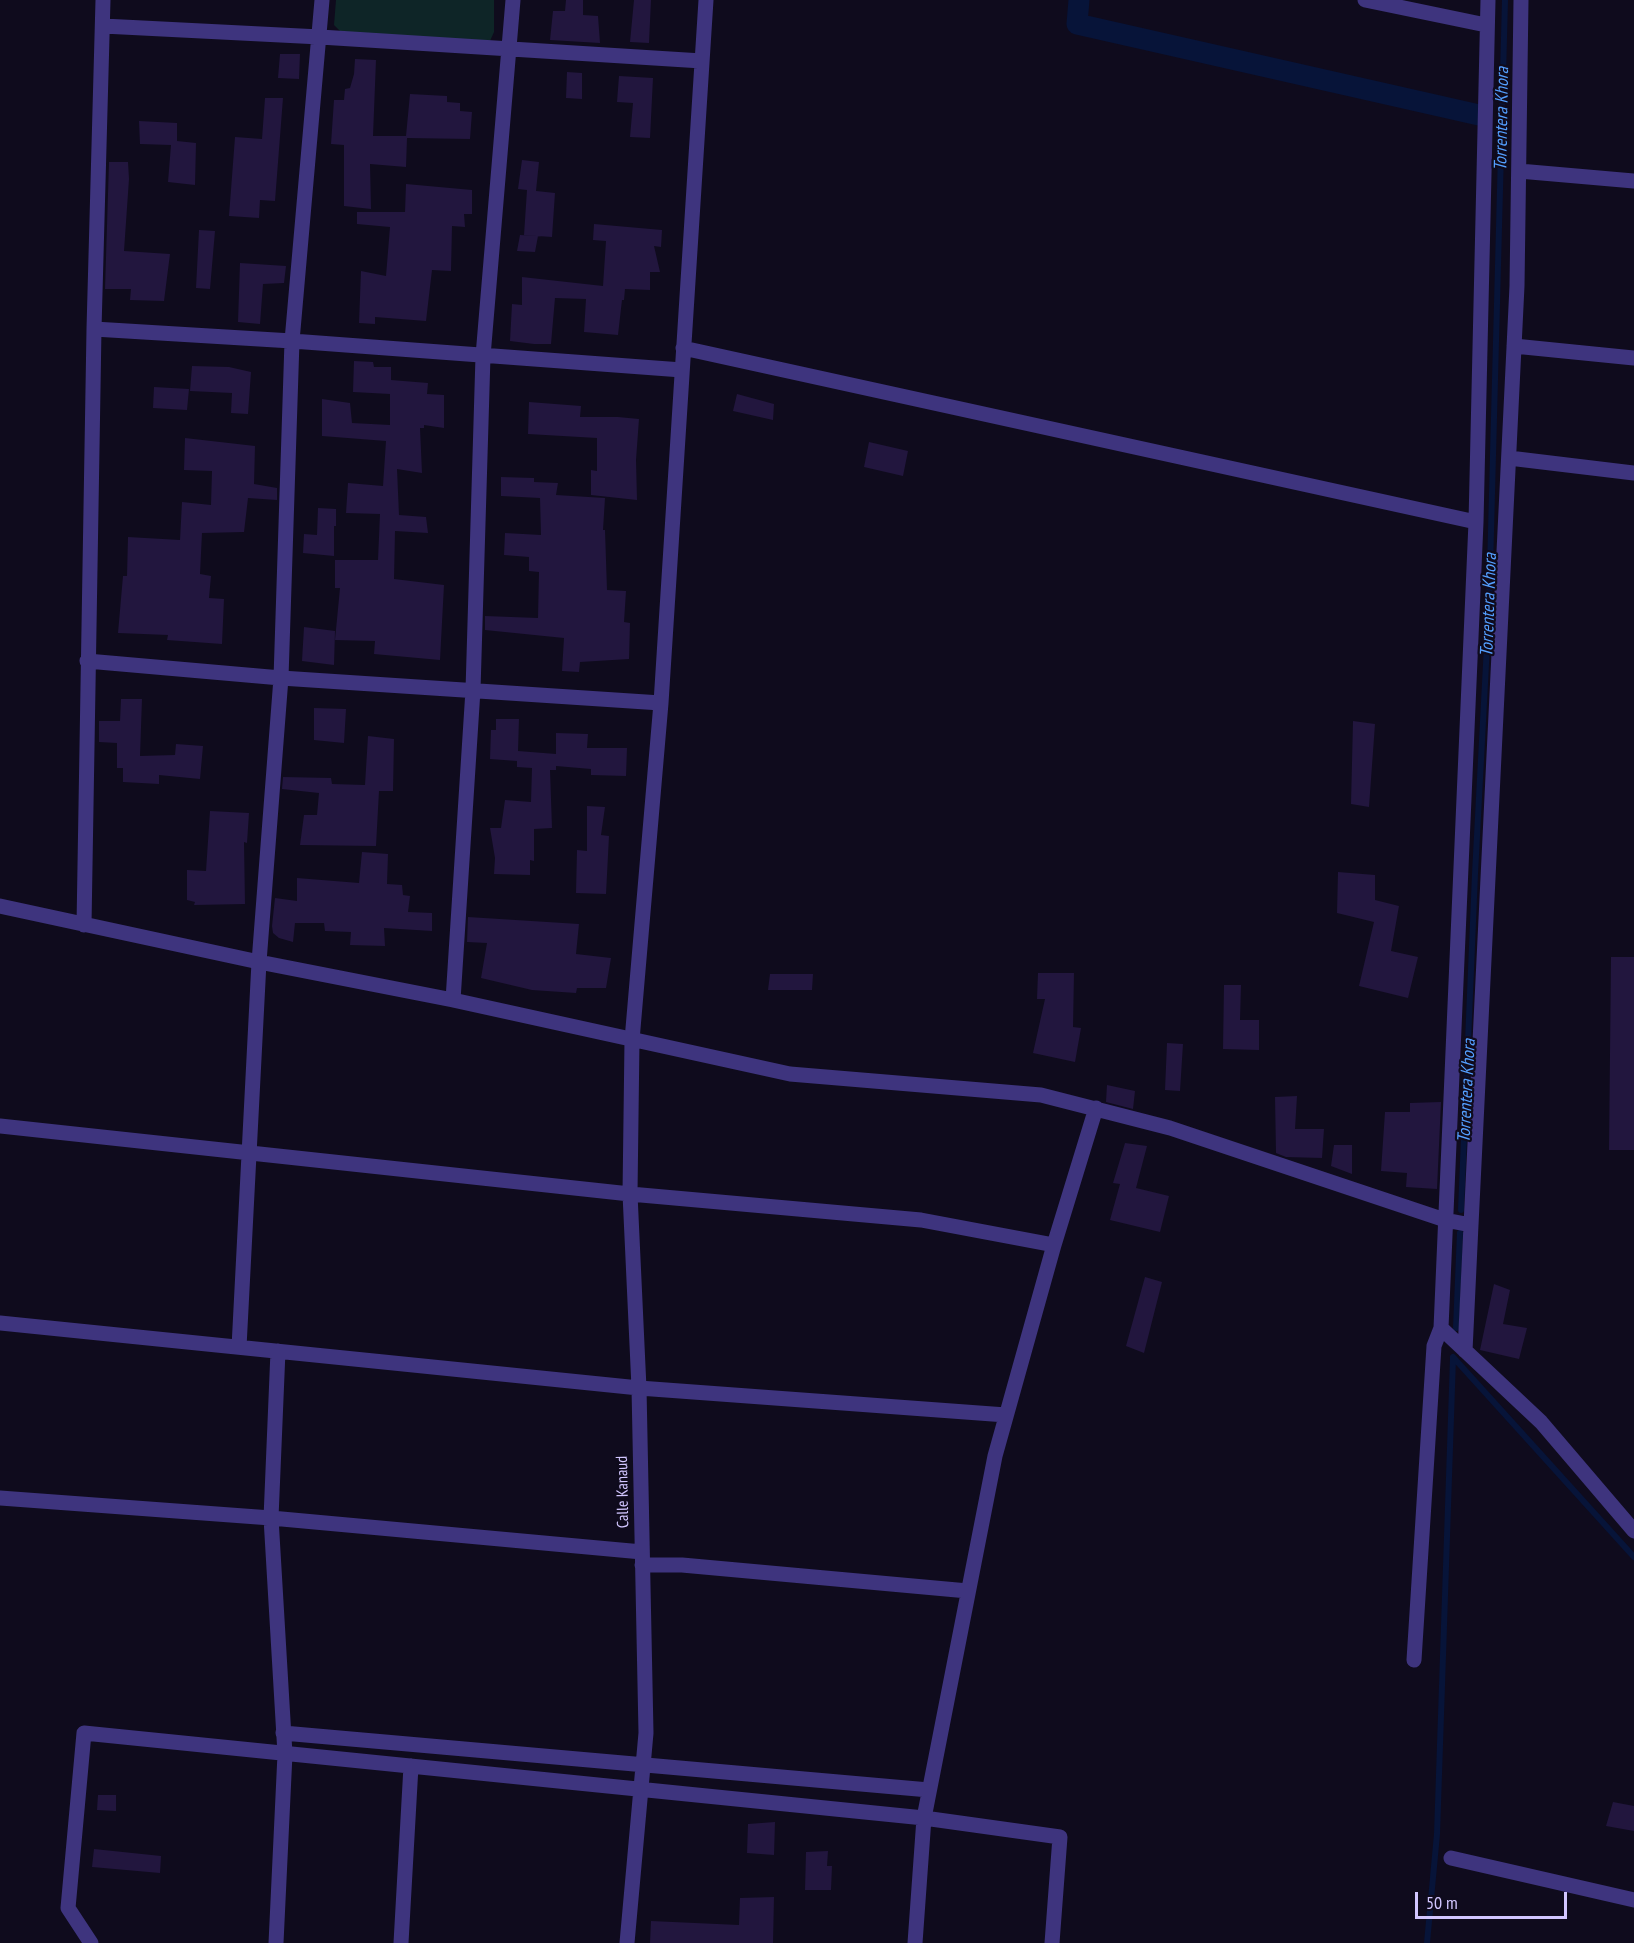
<!DOCTYPE html>
<style>
body{margin:0}
#map{position:relative;width:1634px;height:1943px;overflow:hidden;background:#0f0b1d;font-family:"PT Sans Narrow",sans-serif}
canvas{display:block}
.scale{position:absolute;left:1415px;top:1892px;width:152px;height:27px;box-sizing:border-box;border:3px solid #d2c6ff;border-top:0;padding-left:8px;font-size:18px;line-height:21px;white-space:nowrap;color:#d2c6ff;-webkit-text-stroke:4px #0f0b1d;paint-order:stroke}
</style>
<div id="map">
<canvas width="1634" height="1943"></canvas>
<div class="scale">50 m</div>
</div>
<script>
const ctx = document.querySelector('canvas').getContext('2d');
ctx.lineJoin = 'round';
function fill(path, color) { ctx.fillStyle = color; ctx.fill(path, 'evenodd'); }
const poly = rows => new Path2D(rows.map(r => 'M' + r).join(''));
function trace(path, color, width, dash) { ctx.strokeStyle = color; ctx.lineWidth = width; ctx.lineCap = dash ? 'butt' : 'round'; ctx.setLineDash(dash || []); ctx.stroke(path); }
function label(font, color, halo, rows, align = 'center') {
  ctx.font = font + ' "PT Sans Narrow",sans-serif'; ctx.lineWidth = 4.5; ctx.setLineDash([]); ctx.textBaseline = 'middle'; ctx.strokeStyle = halo; ctx.fillStyle = color; for (const [text, x, y, turn = 0] of rows) {
    ctx.save(); ctx.translate(x, y); ctx.rotate((+turn || 0) * Math.PI / 180); ctx.textAlign = isNaN(turn) ? turn : align; if (halo) ctx.strokeText(text, 0, 0); ctx.fillText(text, 0, 0); ctx.restore();
  }
}
const green = poly([
 [336,0,494,0,494,32,490,41,342,33,334,25]
]);
const stream = poly([
 [1461,1210,1475,874,1489,607,1505,0],
 [1456,1328,1460,1233],
 [1453,1357,1634,1557],
 [1427,1943,1437,1834,1453,1358]
]);
const canal = poly([
 [1079,0,1077,24,1479,115]
]);
const building = poly([
 [566,0,583,0,583,15,598,16,600,43,550,40,553,11,565,11],
 [634,0,651,0,649,43,630,42],
 [280,54,300,54,299,79,278,78],
 [355,59,376,60,373,136,406,136,410,94,447,96,447,102,460,103,460,111,472,112,470,139,407,138,406,167,370,164,371,209,344,206,344,145,331,144,334,100,344,100,345,89,350,88,354,74],
 [567,72,582,73,582,99,566,98],
 [619,76,653,78,650,138,630,137,633,103,617,102],
 [265,98,283,98,275,201,260,200,259,218,229,216,235,137,262,139],
 [139,121,177,123,177,141,196,143,195,185,168,182,171,145,140,144],
 [522,160,539,162,536,191,518,189],
 [109,162,128,162,129,179,124,251,170,254,164,301,130,300,131,289,105,289],
 [406,184,472,190,472,214,464,214,465,227,452,226,451,271,432,270,426,321,375,317,375,324,359,323,361,271,386,276,390,227,357,224,357,212,405,212],
 [527,190,555,193,552,237,524,235],
 [594,224,662,230,661,247,654,246,660,272,650,272,650,290,625,289,624,300,622,300,618,335,584,332,586,299,555,298,551,344,534,344,510,341,512,304,522,305,522,277,603,286,606,241,593,240],
 [199,230,215,231,210,289,196,288],
 [520,235,538,236,535,252,517,251],
 [240,263,286,266,284,283,263,284,260,324,238,322],
 [354,361,373,362,374,367,391,367,391,380,428,383,427,394,444,395,444,428,424,425,424,428,420,428,422,473,397,469,399,515,426,517,428,533,395,531,394,579,444,585,440,660,374,654,375,641,335,640,340,588,335,588,335,560,378,560,380,514,346,513,348,483,383,486,386,441,322,436,322,399,350,403,352,423,390,425,390,394,353,392],
 [192,366,229,367,251,372,248,414,231,413,232,393,190,391],
 [154,387,189,389,187,410,153,408],
 [737,394,774,404,773,420,733,411],
 [529,402,581,406,580,417,618,417,639,419,636,460,637,500,591,495,591,470,597,471,597,438,528,434],
 [185,438,255,446,254,484,277,488,277,500,248,498,244,532,202,533,200,574,211,576,209,598,224,599,222,644,167,640,168,635,118,633,123,576,127,576,128,537,180,540,182,502,211,505,212,471,184,470],
 [869,442,908,451,903,476,864,467],
 [501,477,534,478,534,482,558,483,556,495,605,498,603,530,605,530,607,590,626,591,624,622,630,623,629,659,580,662,579,672,562,671,564,638,485,630,485,616,538,618,539,572,529,571,529,557,504,555,505,533,541,535,540,498,501,496],
 [318,508,336,509,336,526,334,526,334,556,303,553,304,534,317,535],
 [304,627,335,631,334,665,302,661],
 [121,699,142,699,140,756,175,755,176,744,203,746,200,779,159,775,159,784,123,782,123,768,117,768,117,743,99,742,99,721,120,721],
 [314,708,346,709,344,743,314,740],
 [496,719,519,719,518,751,556,754,556,733,588,734,587,748,627,748,626,776,591,775,591,769,556,766,556,770,550,770,552,828,534,829,534,861,530,860,530,875,494,874,495,858,490,828,501,828,505,800,531,802,532,768,517,767,517,761,490,759,491,730,496,730],
 [1353,721,1375,724,1369,807,1351,804],
 [368,736,394,739,393,791,379,791,376,846,300,845,304,815,317,815,319,793,282,789,283,777,331,778,332,784,365,785],
 [587,806,605,807,601,835,609,836,606,894,576,893,577,850,587,851],
 [210,811,249,813,247,843,244,842,245,904,194,905,195,902,187,900,187,870,206,871],
 [362,852,388,854,387,884,402,885,403,895,410,896,408,912,432,913,432,931,384,928,385,946,350,945,351,932,325,931,324,923,295,923,293,942,279,938,273,933,272,926,275,898,297,901,297,878,359,883],
 [1338,872,1375,875,1375,900,1399,906,1391,951,1418,957,1408,998,1359,986,1374,922,1337,913],
 [468,917,579,924,576,954,611,958,606,988,577,988,576,993,532,990,481,978,487,943,467,942],
 [1611,957,1634,957,1634,1150,1609,1150],
 [1038,973,1074,973,1073,1027,1081,1028,1075,1062,1033,1053,1045,999,1037,999],
 [770,974,813,974,812,990,768,990],
 [1224,985,1241,985,1240,1020,1259,1020,1259,1050,1223,1049],
 [1167,1043,1183,1044,1180,1091,1165,1090],
 [1107,1085,1135,1091,1133,1109,1106,1102],
 [1297,1096,1295,1129,1324,1129,1322,1158,1286,1157,1276,1153,1275,1097],
 [1441,1102,1437,1189,1406,1187,1407,1173,1381,1171,1385,1112,1410,1112,1410,1103],
 [1125,1143,1147,1146,1136,1188,1169,1196,1160,1232,1110,1220,1120,1184,1113,1183],
 [1334,1145,1352,1145,1352,1174,1331,1166],
 [1145,1277,1162,1282,1144,1353,1126,1346],
 [1494,1284,1510,1290,1503,1324,1527,1328,1519,1359,1480,1350],
 [98,1795,116,1795,116,1811,97,1810],
 [1613,1802,1634,1806,1634,1831,1606,1826],
 [775,1822,774,1855,747,1853,748,1824],
 [94,1849,161,1856,160,1873,92,1867],
 [828,1851,827,1866,832,1866,831,1890,805,1890,806,1852],
 [774,1897,773,1943,650,1943,651,1921,739,1925,740,1898]
]);
const minor = poly([
 [1365,0,1486,25],
 [1488,0,1476,522,1441,1328,1541,1422,1634,1531],
 [103,26,320,37,702,61],
 [1519,171,1634,181],
 [94,329,292,341,682,370],
 [1514,346,1634,358],
 [683,348,1476,522],
 [1509,458,1634,473],
 [87,661,281,678,661,703],
 [0,906,259,962,453,1000,790,1074,1041,1095,1170,1128,1445,1220,1471,1225,1465,1351],
 [84,925,94,329,103,0],
 [453,1000,473,690,483,356,513,0],
 [0,1126,630,1194,921,1220,1054,1245],
 [1471,1225,1517,286,1521,0],
 [0,1323,639,1388,1006,1415],
 [239,1347,259,962,281,678,292,341,322,0],
 [0,1498,271,1518,642,1552],
 [642,1565,682,1565,968,1591],
 [1414,1660,1434,1346,1441,1328],
 [283,1733,929,1790],
 [1451,1858,1634,1900],
 [91,1943,68,1908,84,1733,924,1818,1060,1837,1052,1943],
 [276,1943,285,1754,271,1518,278,1351],
 [401,1943,411,1766],
 [627,1943,646,1733,639,1388,630,1194,632,1040,661,703,706,0],
 [915,1943,924,1818,995,1456,1054,1245,1096,1108]
]);
const streetNames = [
 ["Calle Kanaud",623,1492,-91]
];
const waterNames = [
 ["Torrentera Khora",1502,119,-89],
 ["Torrentera Khora",1489,605,-88],
 ["Torrentera Khora",1467,1091,-87]
];
fill(green, '#0e2527');
trace(stream, '#071439', 6);
trace(canal, '#071439', 21);
fill(building, '#22163e');
trace(minor, '#3e347e', 15);
label('16px', '#d2c6ff', '#0f0b1d', streetNames);
label('italic 18px', '#549fff', '#0f0b1d', waterNames);
</script>
